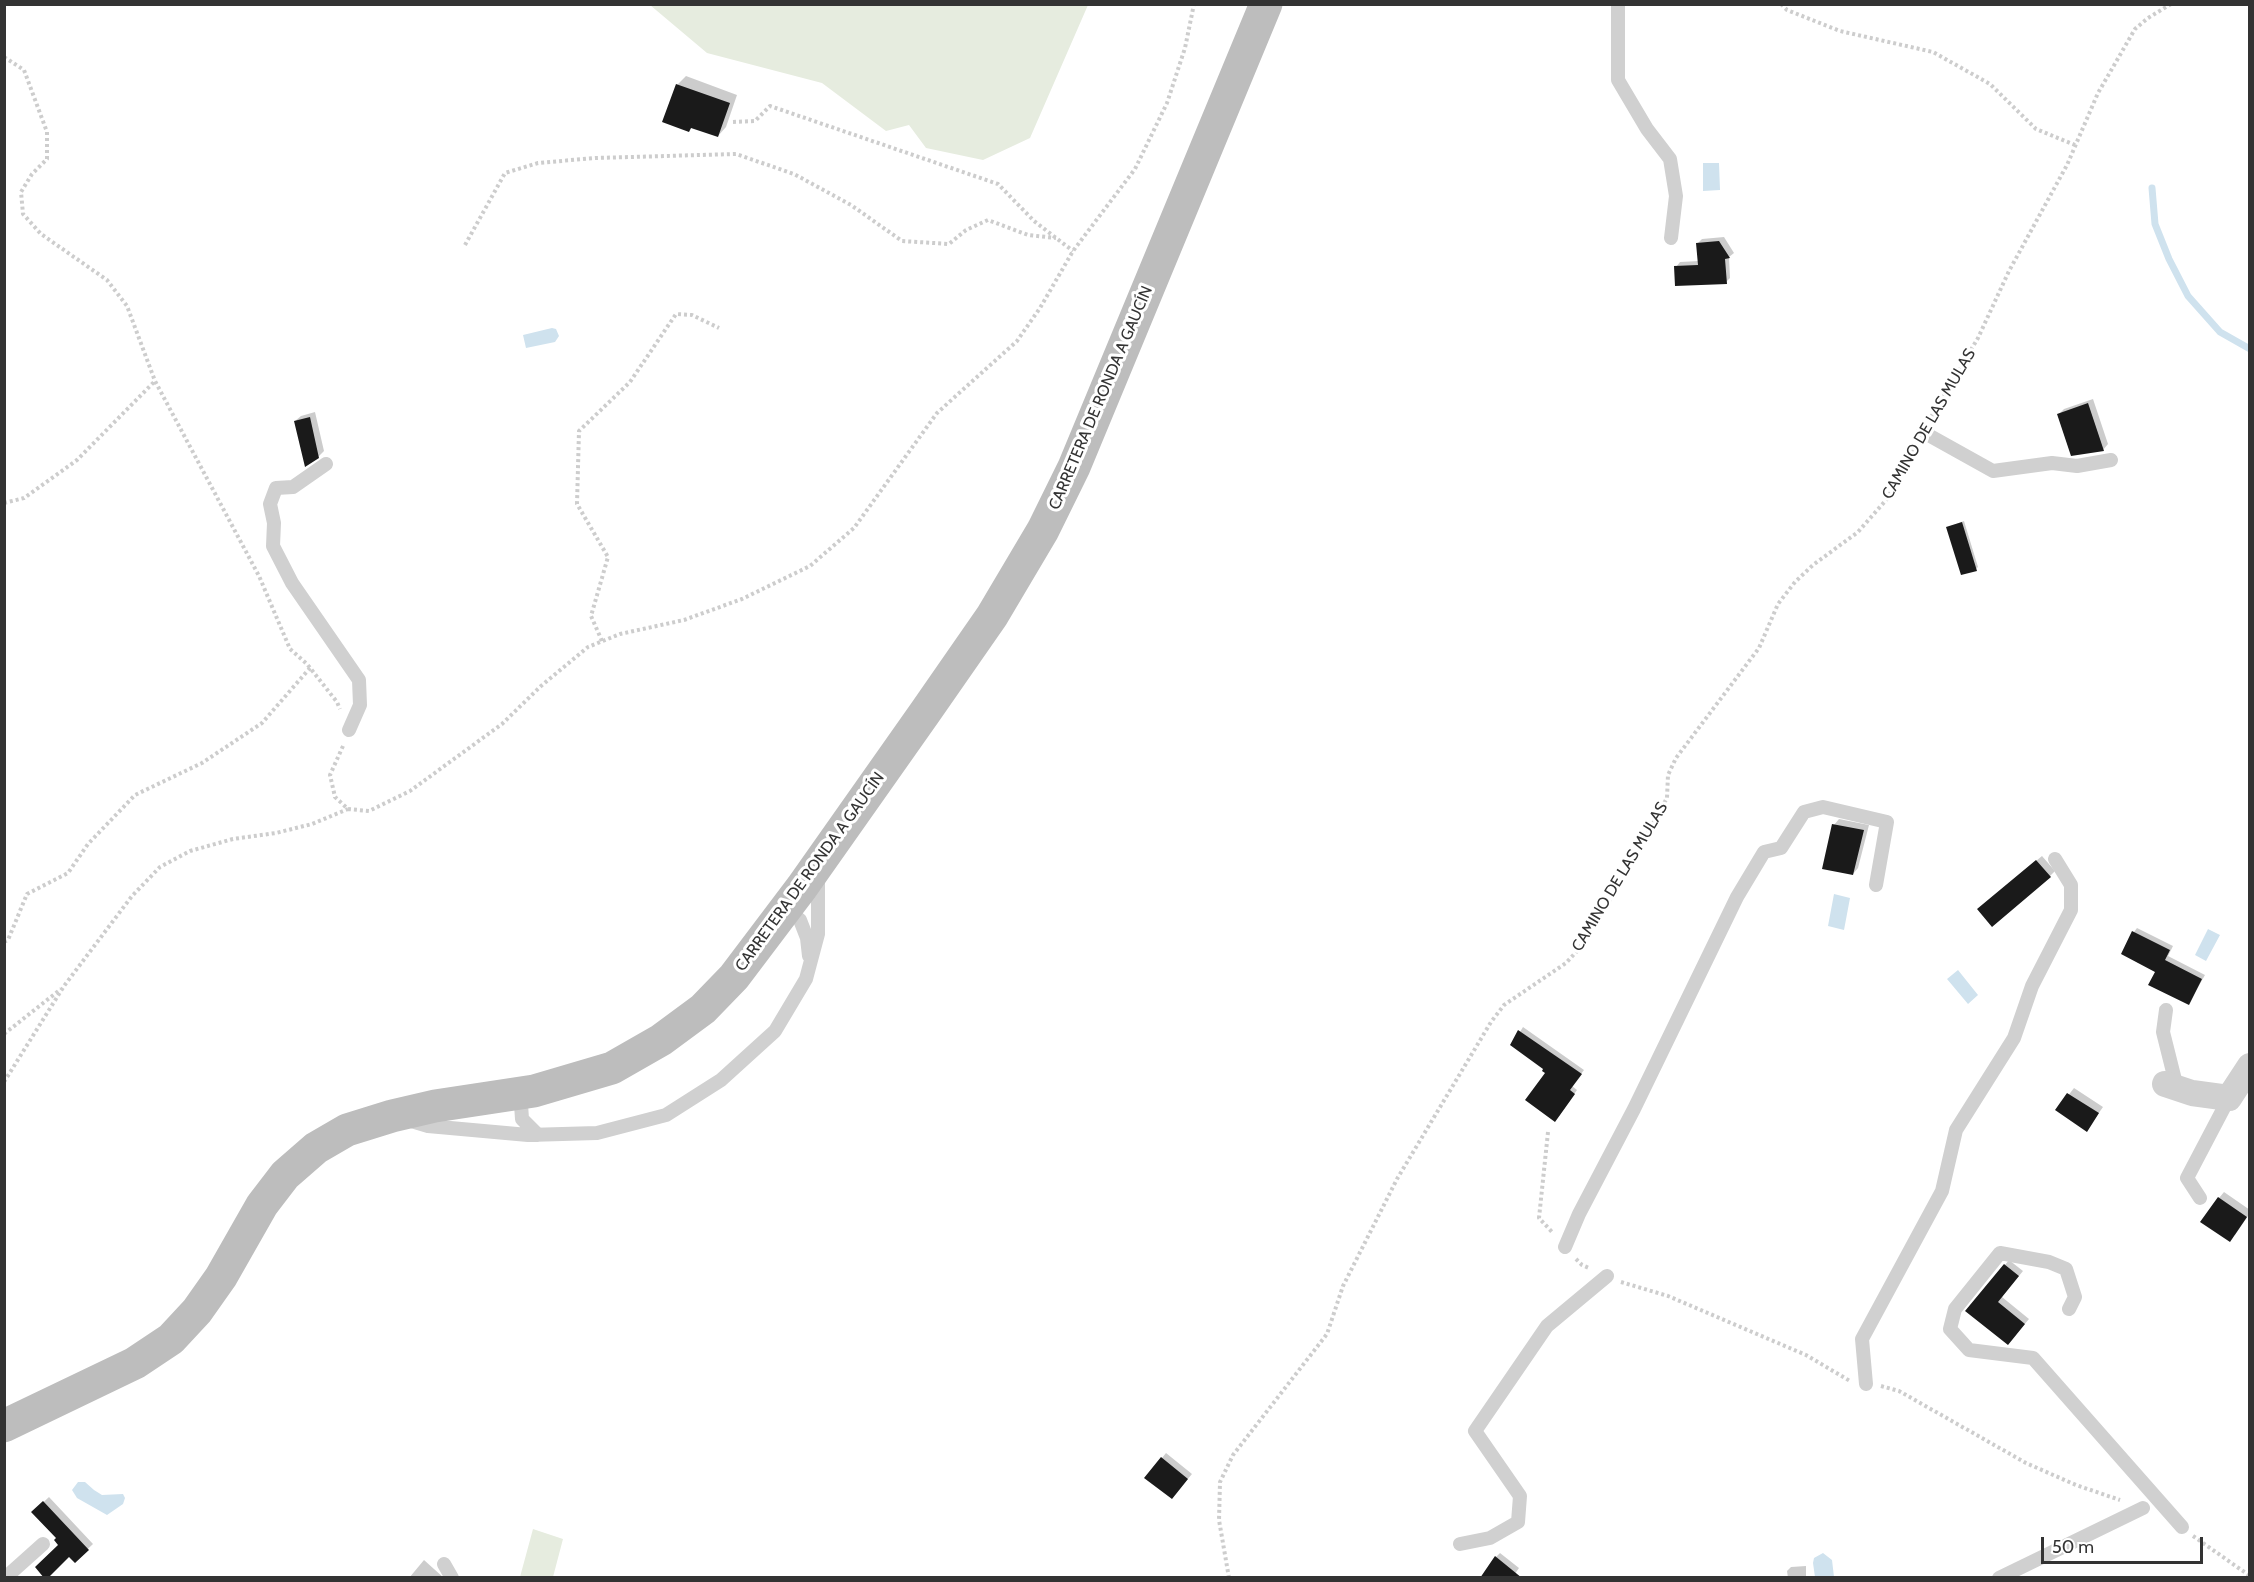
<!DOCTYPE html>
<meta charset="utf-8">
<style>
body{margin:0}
#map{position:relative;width:2254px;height:1582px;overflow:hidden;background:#fff;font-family:Cabin,sans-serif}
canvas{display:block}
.frame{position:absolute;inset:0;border:6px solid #333;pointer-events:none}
.scale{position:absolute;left:2041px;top:1537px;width:162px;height:27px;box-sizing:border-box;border:3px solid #333;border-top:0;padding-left:8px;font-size:18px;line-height:21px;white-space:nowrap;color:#333;-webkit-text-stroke:4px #fff;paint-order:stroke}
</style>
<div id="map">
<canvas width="2254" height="1582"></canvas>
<div class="frame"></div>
<div class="scale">50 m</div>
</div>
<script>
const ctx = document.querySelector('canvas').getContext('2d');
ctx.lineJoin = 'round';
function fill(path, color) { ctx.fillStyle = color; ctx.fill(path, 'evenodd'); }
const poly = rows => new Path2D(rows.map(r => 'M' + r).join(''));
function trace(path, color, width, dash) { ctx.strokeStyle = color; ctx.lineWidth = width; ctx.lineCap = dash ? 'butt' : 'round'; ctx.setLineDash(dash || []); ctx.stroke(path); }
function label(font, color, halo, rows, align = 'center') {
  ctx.font = font + ' Cabin,sans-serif'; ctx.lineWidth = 6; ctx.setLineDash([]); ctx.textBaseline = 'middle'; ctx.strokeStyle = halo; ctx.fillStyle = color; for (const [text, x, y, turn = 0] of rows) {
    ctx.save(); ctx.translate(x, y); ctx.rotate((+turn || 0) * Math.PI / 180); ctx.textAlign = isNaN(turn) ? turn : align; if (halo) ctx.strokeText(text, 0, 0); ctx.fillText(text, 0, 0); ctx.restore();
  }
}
const green = poly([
 [650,5,1088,5,1030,138,983,160,926,148,909,125,886,131,822,83,707,53],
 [533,1529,563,1539,553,1577,520,1577]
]);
const water = poly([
 [1703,163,1719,163,1720,190,1703,191],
 [552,328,556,329,559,336,555,342,526,348,523,335],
 [1834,894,1850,898,1844,930,1828,926],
 [2208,929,2220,935,2206,961,2195,955],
 [1958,970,1978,995,1968,1004,1947,979],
 [78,1482,85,1482,94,1490,102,1495,123,1494,125,1498,123,1504,107,1515,77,1498,72,1490],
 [1823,1553,1832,1560,1834,1577,1815,1577,1813,1563,1814,1558]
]);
const shadow = poly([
 [686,76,737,95,726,127,718,136,692,127,689,130,677,85],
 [1724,237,1734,253,1729,257,1730,278,1726,282,1676,267,1680,262,1699,261,1698,243,1702,239],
 [2093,399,2108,444,2103,450,2059,414,2064,409],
 [315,412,324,451,318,457,295,421,301,416],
 [1964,521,1978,567,1976,569,1948,527],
 [1839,819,1869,825,1858,868,1853,874,1834,825],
 [2042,856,2055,871,2050,876,1984,904],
 [2137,928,2173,946,2168,956,2205,975,2189,1003,2134,932],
 [1523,1027,1584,1070,1572,1086,1577,1090,1559,1116,1545,1068,1512,1045],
 [2074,1088,2103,1107,2087,1130,2057,1110],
 [2224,1192,2250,1210,2250,1213,2235,1235,2219,1198],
 [2009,1260,2023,1271,2002,1297,2029,1319,2012,1339,1967,1311],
 [1166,1453,1192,1474,1176,1493,1162,1458],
 [49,1497,93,1544,75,1561,60,1545,58,1538,33,1512],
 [1500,1553,1519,1568,1512,1578,1496,1557],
 [424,1560,444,1578,409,1578],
 [1806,1566,1806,1578,1788,1578,1787,1571,1791,1567]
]);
const stream = poly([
 [2152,188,2155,224,2169,259,2188,296,2220,332,2250,349]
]);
const building = poly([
 [676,84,730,103,718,137,691,128,689,132,662,122],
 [1719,241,1730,258,1725,259,1727,284,1675,286,1674,266,1698,265,1696,243],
 [2088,403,2104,451,2071,456,2057,414],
 [310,417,319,458,305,467,294,421],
 [1962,522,1977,571,1961,575,1946,527],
 [1832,824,1864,830,1853,875,1822,869],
 [2036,860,2051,877,1992,927,1977,909],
 [2132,931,2170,950,2165,960,2202,979,2189,1005,2148,985,2155,972,2121,954],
 [1518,1030,1582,1074,1570,1090,1575,1094,1555,1122,1525,1100,1545,1073,1542,1071,1543,1069,1510,1045],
 [2067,1093,2099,1113,2087,1132,2055,1110],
 [2218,1197,2247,1217,2230,1242,2200,1222],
 [2004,1264,2019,1276,1998,1302,2025,1324,2008,1345,1965,1311],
 [1161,1457,1188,1479,1172,1499,1144,1478],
 [43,1501,89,1550,75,1563,69,1557,48,1578,44,1578,35,1567,58,1545,54,1540,56,1538,31,1512],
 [1495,1556,1522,1578,1480,1578]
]);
const path = poly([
 [1781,4,1787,10,1840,31,1933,52,1990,84,2036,129,2075,145],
 [4,57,24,70,47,132,47,159,32,174,21,192,23,214,41,234,107,280,127,306,155,381,259,576,290,649,307,664,337,702,340,709],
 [733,122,755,121,770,106,998,184,1034,221,1073,251],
 [465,245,505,173,538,163,595,158,736,154,794,174,851,205,902,241,949,244,966,230,988,220,1028,235,1056,238],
 [1931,417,1978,338,2009,271,2067,165,2098,93,2135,29,2148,18,2171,4],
 [4,503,24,498,77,460,155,381],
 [602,641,591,616,608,557,577,504,579,431,630,382,676,314,692,315,719,328],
 [343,746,330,775,335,797,348,809,369,811,410,791,502,724,541,686,588,647,620,634,684,620,742,599,810,566,854,528,937,413,1017,341,1040,308,1073,251,1135,169,1167,103,1185,48,1194,4],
 [4,942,8,940,27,894,68,873,88,844,135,795,202,763,262,723,310,668],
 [4,1034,61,989],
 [4,1082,64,986,132,896,160,867,190,851,233,839,276,833,312,824,348,809],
 [1548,1132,1539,1218,1553,1233],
 [1576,1259,1582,1265,1589,1268],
 [1621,1282,1668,1296,1806,1355,1850,1381],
 [1881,1386,1899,1391,2026,1463,2076,1485,2120,1500],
 [2193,1536,2250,1576],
 [1229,1578,1219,1520,1220,1482,1233,1455,1327,1334,1343,1286,1397,1179,1491,1022,1504,1005,1566,963,1578,950,1610,900,1667,798,1668,775,1676,758,1759,648,1778,604,1795,582,1813,565,1858,532,1887,499,1915,447]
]);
const service = poly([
 [1618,4,1618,80,1647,129,1670,159,1676,196,1671,238],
 [1923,432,1993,471,2052,463,2077,466,2111,460],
 [326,464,293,487,276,488,270,504,274,523,273,546,292,583,359,680,360,705,349,730],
 [785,913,790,912,800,920,807,938,809,956],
 [2166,1010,2163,1032,2177,1088],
 [528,1096,521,1104,522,1119,538,1135],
 [408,1120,428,1126,528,1135,597,1133,666,1115,721,1080,775,1031,806,979,818,934,818,882,820,875],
 [2200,1198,2187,1178,2229,1098],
 [1565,1247,1579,1214,1634,1109,1737,897,1764,852,1781,848,1804,812,1823,807,1887,822,1876,885],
 [2069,1309,2075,1297,2066,1269,2049,1262,2000,1253,1955,1309,1950,1329,1969,1350,2033,1358,2182,1527],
 [1866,1384,1862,1339,1942,1191,1956,1130,2014,1038,2032,986,2071,910,2071,885,2055,859],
 [1460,1544,1490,1538,1518,1522,1520,1496,1475,1431,1547,1326,1607,1276],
 [444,1564,452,1578],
 [5,1578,43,1544],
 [1999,1578,2143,1508]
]);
const minor = poly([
 [2165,1084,2192,1093,2229,1098,2250,1066]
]);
const secondary = poly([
 [4,1426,135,1363,171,1339,197,1311,221,1277,262,1205,285,1175,316,1148,347,1130,392,1116,435,1106,534,1091,612,1068,661,1040,703,1009,734,977,802,887,926,711,992,616,1043,530,1074,467,1266,4]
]);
const streetNames = [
 ["CARRETERA DE RONDA A GAUCÍN",1101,398,-67],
 ["CAMINO DE LAS MULAS",1929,424,-60],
 ["CARRETERA DE RONDA A GAUCÍN",810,872,-54],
 ["CAMINO DE LAS MULAS",1620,877,-59]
];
fill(green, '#e6ecdf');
fill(water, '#cfe2ee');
fill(shadow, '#0003');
trace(stream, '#cfe2ee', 7);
fill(building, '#1a1a1a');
trace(path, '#cdcdcd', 4, [3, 3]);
trace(service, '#d0d0d0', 14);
trace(minor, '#d0d0d0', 26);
trace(secondary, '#bdbdbd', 33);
label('16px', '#333', '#fff', streetNames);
</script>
